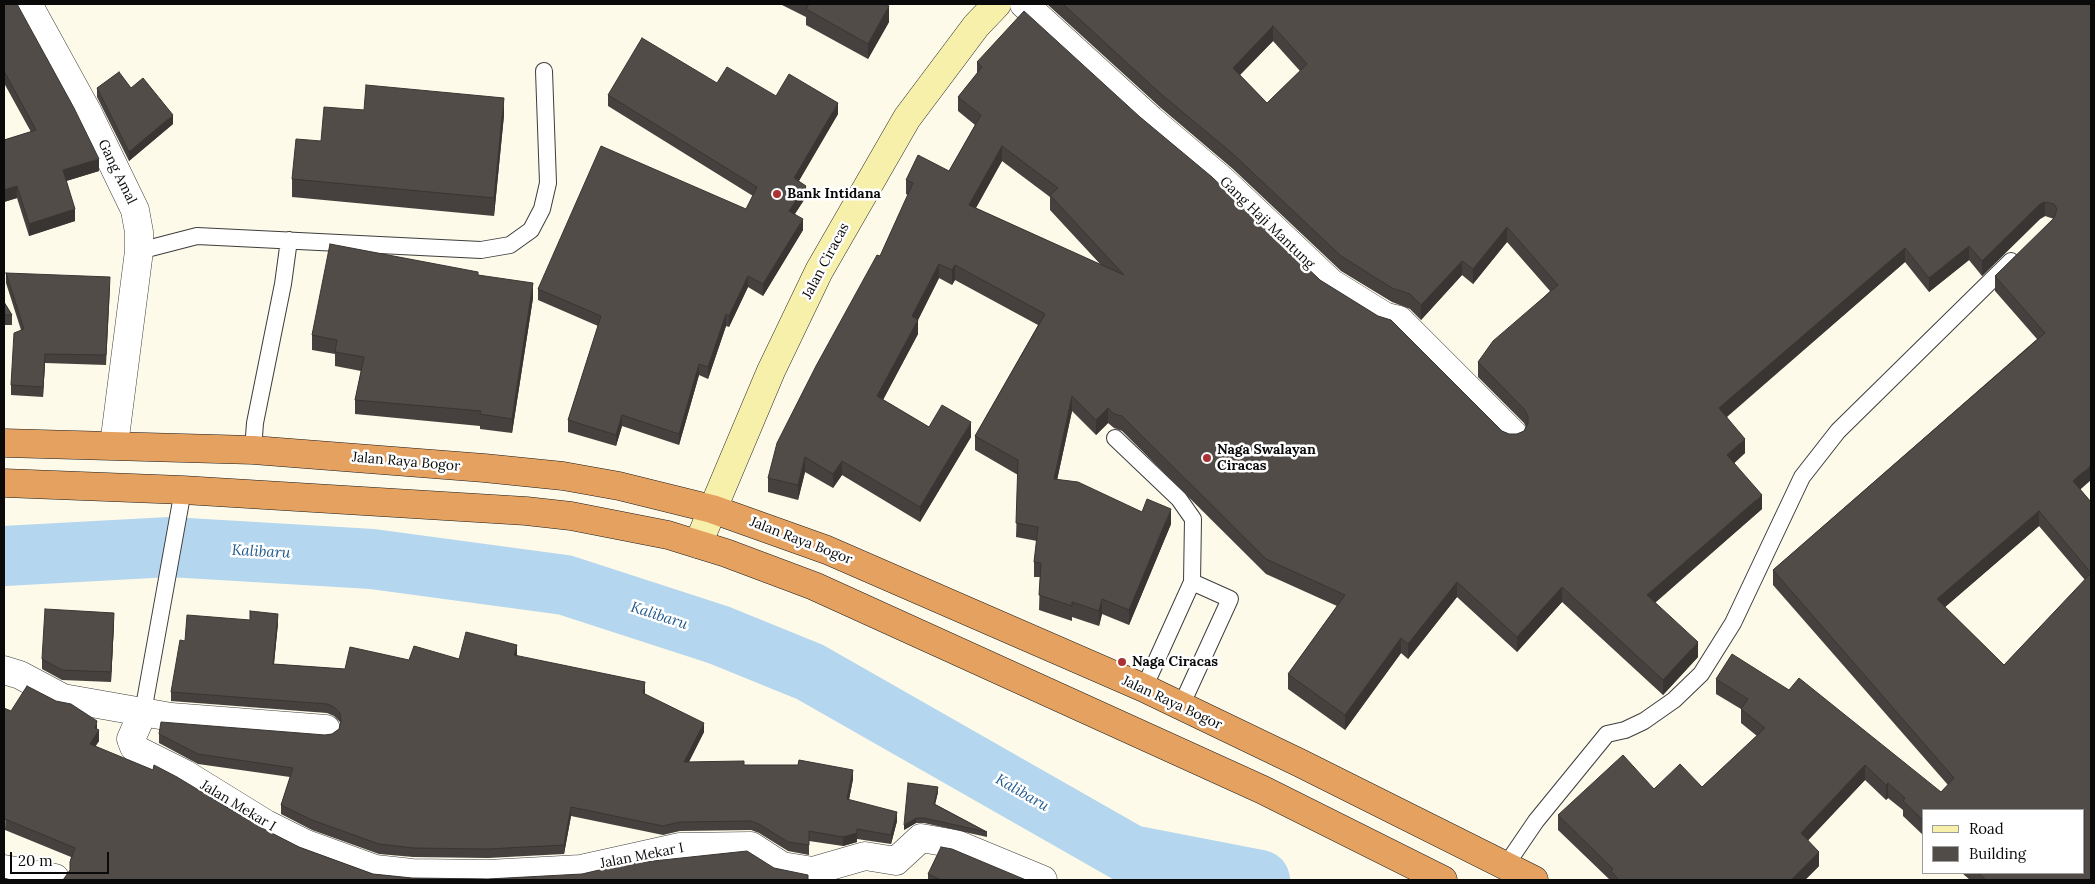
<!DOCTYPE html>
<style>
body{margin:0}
#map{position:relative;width:2095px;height:884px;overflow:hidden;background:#fdfae9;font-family:Lora,serif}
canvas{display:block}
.frame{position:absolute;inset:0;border:5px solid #0a0a0a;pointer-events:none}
.legend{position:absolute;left:1922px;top:809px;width:162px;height:65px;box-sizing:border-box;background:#fff;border:1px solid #9d9d9d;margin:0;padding:6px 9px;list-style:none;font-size:15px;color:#0a0a0a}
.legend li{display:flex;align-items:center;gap:10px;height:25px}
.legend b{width:25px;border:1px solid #9d9d9d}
.scale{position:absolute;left:10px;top:852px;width:99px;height:22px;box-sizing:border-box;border:2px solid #0a0a0a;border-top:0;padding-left:6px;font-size:15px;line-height:18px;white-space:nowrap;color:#0a0a0a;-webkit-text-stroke:4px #fff;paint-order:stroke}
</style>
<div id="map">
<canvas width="2095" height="884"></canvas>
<div class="frame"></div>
<ul class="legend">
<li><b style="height:6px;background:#f6f0ab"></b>Road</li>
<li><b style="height:14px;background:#514c48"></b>Building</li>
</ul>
<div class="scale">20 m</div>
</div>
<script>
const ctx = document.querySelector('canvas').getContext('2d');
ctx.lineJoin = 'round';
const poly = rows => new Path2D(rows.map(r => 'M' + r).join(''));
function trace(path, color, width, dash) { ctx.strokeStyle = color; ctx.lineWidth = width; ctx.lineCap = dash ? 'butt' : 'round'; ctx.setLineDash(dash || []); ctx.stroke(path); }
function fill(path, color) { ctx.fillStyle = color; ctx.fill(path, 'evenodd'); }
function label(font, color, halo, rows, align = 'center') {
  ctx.font = font + ' Lora,serif'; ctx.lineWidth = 5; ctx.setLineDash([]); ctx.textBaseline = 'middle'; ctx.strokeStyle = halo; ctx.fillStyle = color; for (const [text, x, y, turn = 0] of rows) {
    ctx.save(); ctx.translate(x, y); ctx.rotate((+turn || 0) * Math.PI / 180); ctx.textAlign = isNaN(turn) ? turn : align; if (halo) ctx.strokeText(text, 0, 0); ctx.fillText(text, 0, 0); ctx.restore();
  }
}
const river = poly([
 [4,556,170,547,372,559,565,585,719,635,810,672,1131,855,1260,880]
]);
const lane = poly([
 [139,251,197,236,481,250,510,245,531,230,542,209,548,183,544,71],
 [1115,438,1179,499,1193,519,1192,582,1144,688],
 [253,450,255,423,283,284,289,240],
 [1181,706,1230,599,1192,582],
 [143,712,183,490],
 [1506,865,1536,821,1607,734,1625,730,1644,721,1674,700,1701,674,1733,623,1802,477,1838,431,2011,261]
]);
const street = poly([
 [28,4,88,113,135,210,139,232,139,251,114,445],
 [1024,4,1151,120,1222,180,1331,283,1386,317,1399,320,1513,434],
 [4,670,20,675,63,698,171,717,326,729],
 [143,712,131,739,134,747,139,751,185,774,266,824,306,844,375,869,412,873,488,874,581,869,680,847,751,846,782,866,813,871,865,856,896,861,921,838,956,844,1043,880],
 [4,869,55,878]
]);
const secondary = poly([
 [698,544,771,371,819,271,907,118,976,26,997,4]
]);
const highway = poly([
 [4,443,253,450,484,468,563,476,619,486,712,509,827,550,1144,688,1300,763,1534,880],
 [4,483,183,490,526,511,571,516,668,535,726,553,814,586,1263,790,1443,880]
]);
const wall = poly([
 [4,4,99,171,66,181,75,221,29,236,17,198,4,202,4,140,31,132,4,83],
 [780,4,885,4,889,22,868,59,806,25,806,17],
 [1047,4,2091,4,2080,489,2091,502,2091,880,1970,880,1962,873,2084,873,1924,810,1924,836,1903,816,1903,810,1888,798,1886,800,1865,780,1808,840,1819,866,1805,880,1610,880,1558,830,1558,815,1654,789,1702,787,1757,736,1741,723,1741,709,1716,694,1716,679,1941,792,1948,785,1773,585,1773,570,2037,339,1995,291,1995,276,2054,219,2045,216,2040,219,1982,276,1969,260,1929,292,1905,262,1727,417,1745,453,1734,463,1762,509,1655,602,1698,657,1663,695,1562,602,1517,652,1457,597,1408,659,1401,653,1345,730,1288,689,1288,674,1337,606,1266,574,1122,431,1114,428,1108,423,1096,435,1072,411,1057,480,1142,512,1171,524,1129,625,1102,614,1099,626,1072,617,1072,621,1039,610,1040,577,1034,577,1034,562,1037,541,1016,537,1018,475,975,450,975,436,1038,325,955,280,952,285,939,278,918,320,918,334,883,400,929,427,971,437,920,522,842,475,833,488,805,472,798,500,768,492,768,478,880,256,908,195,906,194,906,180,949,171,975,125,958,111,958,97,977,74,977,62,1140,117,1320,280,1502,431,1509,434,1517,434,1524,431,1526,427,1524,423,1478,377,1478,362,1550,291,1507,242,1473,284,1462,275,1421,320,1410,309,1392,302,1341,271,1233,169,1161,108],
 [1273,41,1300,71,1267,103,1240,75],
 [1002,161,1050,197,1050,210,1101,265,976,208],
 [2039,526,2085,580,2004,665,1945,607],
 [97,88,131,88,173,124,129,161,97,97],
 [608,95,776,96,838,114,799,181,806,197,795,214,803,230,763,296,748,287,729,327,726,326,708,379,699,375,679,445,622,426,616,446,568,432,568,420,598,326,538,300,538,289,746,209,753,196,608,106],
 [364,110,504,115,494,216,292,197,292,179,321,141],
 [6,273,110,286,106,365,45,363,43,397,11,395,11,385,21,330,6,283],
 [478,275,533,298,512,433,480,429,480,426,355,414,355,400,361,371,335,366,335,354,312,350,312,335],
 [4,302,12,315,12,325,4,325],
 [250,620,278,623,274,664,345,669,409,660,459,659,517,654,517,656,645,692,645,694,704,732,689,762,744,765,853,779,849,800,897,821,891,844,857,839,857,842,843,846,809,841,809,855,788,851,759,833,751,830,680,831,663,835,571,816,564,854,488,858,413,857,379,854,312,830,281,814,281,805,290,777,198,764,159,743,159,734,325,735,332,734,339,729,340,724,340,722,334,716,327,713,171,701,171,692,185,641],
 [114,623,111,682,62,680,42,669,42,659],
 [11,711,97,729,99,741,95,746,299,847,373,874,412,878,488,879,774,868,808,880,63,880,70,871,70,862,71,857,5,830,4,849],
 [938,792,935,804,987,832,987,837,924,823,916,823,904,830],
 [928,874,1026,880,928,880]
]);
const shadedWall = poly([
 [889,6,889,22,868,59,868,44],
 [1273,26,1273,41,1233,82,1233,68],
 [504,98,504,115,494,216,494,198],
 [838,103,838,114,794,189,794,178],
 [173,115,173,124,129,161,129,152],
 [1002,146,1002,161,969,220,969,205],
 [99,159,99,171,63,182,63,170],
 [17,186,17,198,4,202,4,190],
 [806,186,806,197,789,222,789,211],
 [2045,202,2045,216,2040,219,1982,276,1982,261,2040,204],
 [75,209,75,221,29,236,29,224],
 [803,219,803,230,763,296,763,284],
 [1507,227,1507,242,1473,284,1473,269],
 [1969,246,1969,260,1929,292,1929,278],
 [1905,248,1905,262,1719,423,1719,408],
 [1462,261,1462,275,1421,320,1421,305],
 [939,264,939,278,918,320,918,334,877,411,877,396,912,316],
 [955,265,955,280,952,285,952,270],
 [748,276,748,287,729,327,729,316],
 [533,283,533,298,512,433,512,419],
 [726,314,726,326,708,379,708,367],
 [45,354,45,363,43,397,43,387],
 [699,364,699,375,679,445,679,434],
 [1072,396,1072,411,1054,494,1054,479],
 [1108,408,1108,423,1096,435,1096,420],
 [622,415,622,426,616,446,616,435],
 [971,422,971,437,920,522,920,507],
 [1745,439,1745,453,1727,470,1727,455],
 [805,457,805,472,798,500,798,485],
 [842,461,842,475,833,488,833,474],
 [2091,465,2091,480,2073,496,2073,481],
 [1762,495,1762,509,1647,610,1647,595],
 [1171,509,1171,524,1129,625,1129,610],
 [2039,511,2039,526,1937,614,1937,599],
 [1457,582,1457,597,1408,659,1408,644],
 [1562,587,1562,602,1517,652,1517,637],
 [1102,599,1102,614,1099,626,1099,611],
 [114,613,114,623,111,682,111,672],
 [278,614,278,623,273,673,273,664],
 [1401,638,1401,653,1345,730,1345,715],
 [1698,642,1698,657,1663,695,1663,680],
 [517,645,517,654,514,665,514,655],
 [645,682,645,692,643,702,643,693],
 [97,721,97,732,99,730,99,741,90,755,90,744],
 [704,723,704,732,684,771,684,762],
 [1865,765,1865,780,1801,848,1801,833],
 [853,770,853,779,847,809,847,799],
 [1888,783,1888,798,1886,800,1886,785],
 [938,787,938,792,934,809,934,804],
 [571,807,571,816,564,854,564,845],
 [897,812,897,821,891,844,891,835],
 [916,818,916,823,904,830,904,825],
 [857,829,857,842,843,846,843,837],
 [1819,852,1819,866,1805,880,1791,880]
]);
const building = poly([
 [4,4,17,4,74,108,99,159,63,170,75,209,29,224,17,186,4,190,4,140,36,130,4,71,4,4],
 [809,4,885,4,889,6,868,44,806,9,809,4],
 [1063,4,2091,4,2091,465,2073,481,2091,502,2091,879,2090,880,1986,880,1978,873,2084,873,2084,810,1924,810,1924,821,1903,801,1905,798,1888,783,1886,785,1865,765,1801,833,1819,852,1791,880,1619,880,1611,871,1613,869,1558,815,1623,755,1654,789,1680,764,1702,787,1765,728,1741,709,1748,699,1716,679,1732,654,1789,690,1799,678,1941,792,1954,778,1773,570,2045,333,1995,276,2054,218,2057,209,2054,204,2045,202,2040,204,1982,261,1969,246,1929,278,1905,248,1719,408,1745,439,1727,455,1762,495,1647,595,1698,642,1663,680,1562,587,1517,637,1457,582,1408,644,1401,638,1345,715,1288,674,1345,595,1266,559,1122,416,1114,414,1108,408,1096,420,1072,396,1054,479,1078,482,1142,512,1147,499,1171,509,1129,610,1102,599,1099,611,1072,602,1072,606,1039,595,1041,563,1034,562,1038,527,1016,523,1018,460,975,436,1045,314,955,265,952,270,939,264,912,316,918,320,877,396,929,427,942,405,971,422,920,507,842,461,833,474,805,457,798,485,768,478,777,443,816,366,877,255,880,256,913,183,906,180,918,155,949,171,981,115,958,97,982,67,977,62,1024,11,1140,117,1212,177,1320,280,1378,316,1391,320,1502,431,1509,434,1517,434,1524,431,1528,423,1528,416,1524,409,1478,362,1493,341,1558,285,1507,227,1473,269,1462,261,1421,305,1410,294,1392,288,1341,256,1233,154,1161,94,1063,4],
 [1273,26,1307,64,1267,103,1233,68,1273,26],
 [1002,146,1058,188,1050,195,1124,275,969,205,1002,146],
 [2039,511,2091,573,2004,665,1937,599,2039,511],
 [642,38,717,83,727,67,776,96,789,74,838,103,794,178,806,186,789,211,803,219,763,284,748,276,729,316,726,314,708,367,699,364,679,434,622,415,616,435,568,420,601,316,538,289,601,146,746,209,757,187,608,95,642,38],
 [119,72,131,88,143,78,173,115,129,152,97,88,119,72],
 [366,85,504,98,494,198,292,179,296,139,321,141,324,107,364,110,366,85],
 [330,244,478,272,478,275,533,283,512,419,480,414,481,411,355,400,364,357,335,352,337,340,312,335,330,244],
 [6,273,110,277,106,355,45,354,43,387,11,385,14,333,24,329,6,273],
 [4,302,12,315,4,315,4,302],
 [45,609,114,613,111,672,62,670,42,659,45,609],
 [250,611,278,614,273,664,345,669,350,647,409,660,414,646,459,659,466,632,517,645,514,655,645,682,643,693,704,723,684,762,744,761,744,765,798,765,799,760,853,770,847,799,897,812,891,835,857,829,857,833,843,837,809,831,809,845,788,842,759,824,751,821,680,822,663,826,571,807,564,845,488,849,413,848,379,844,312,820,281,805,293,768,198,754,159,734,161,722,325,735,332,734,339,729,341,721,340,713,334,707,327,704,171,692,180,640,185,641,187,615,250,620,250,611],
 [27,686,56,701,71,704,97,721,95,728,99,730,90,744,153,770,154,765,177,777,258,826,299,847,373,874,412,878,488,879,582,874,625,864,747,851,774,868,808,875,808,880,63,880,70,870,70,862,75,848,5,819,4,838,4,708,11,711,27,686],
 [908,783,938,787,934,804,987,832,924,818,916,818,904,825,908,783],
 [941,847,952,849,1026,880,941,880,928,874,941,847],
 [4,878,11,880,4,880,4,878]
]);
const markers = [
 [777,194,5,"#aa3233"],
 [1207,458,5,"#aa3233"],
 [1122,662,5,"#aa3233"]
];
const streetNames = [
 ["Gang Amal",117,172,64],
 ["Gang Haji Mantung",1267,223,44],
 ["Jalan Ciracas",826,261,-62],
 ["Jalan Raya Bogor",406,462,5],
 ["Jalan Raya Bogor",801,541,21],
 ["Jalan Raya Bogor",1172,703,25],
 ["Jalan Mekar I",238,806,31],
 ["Jalan Mekar I",642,856,-11]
];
const poiNames = [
 ["Bank Intidana",787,194],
 ["Naga Swalayan",1217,450],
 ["Ciracas",1217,466],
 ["Naga Ciracas",1132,662]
];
const waterNames = [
 ["Kalibaru",261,552,3],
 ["Kalibaru",659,616,18],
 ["Kalibaru",1022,793,30]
];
trace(river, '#b4d6ee', 60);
trace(lane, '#3d3d3d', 18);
trace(street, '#3d3d3d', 29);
trace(secondary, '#2c2c2c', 29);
trace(highway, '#1b1b1b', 29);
trace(lane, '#fff', 16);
trace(street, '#fff', 28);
trace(secondary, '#f6f0ab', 28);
trace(highway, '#e4a160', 28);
fill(wall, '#46413e');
fill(shadedWall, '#393532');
fill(building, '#514c48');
trace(building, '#393532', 1);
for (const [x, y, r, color] of markers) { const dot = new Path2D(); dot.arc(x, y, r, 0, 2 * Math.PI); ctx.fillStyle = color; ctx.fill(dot); trace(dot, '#fff', 2); }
label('14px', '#0a0a0a', '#fff', streetNames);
label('bold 14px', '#0a0a0a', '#fff', poiNames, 'left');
label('italic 15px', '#225a8d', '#fff', waterNames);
</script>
